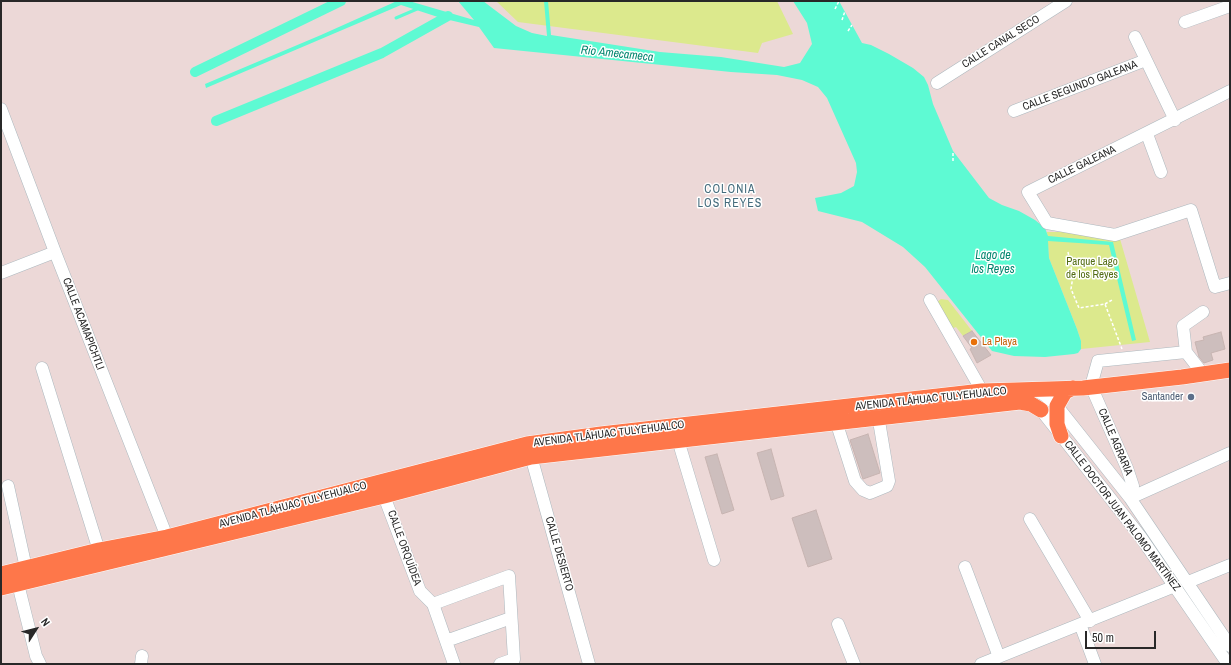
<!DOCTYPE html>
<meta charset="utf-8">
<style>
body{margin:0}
#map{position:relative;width:1231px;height:665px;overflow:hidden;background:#ecd8d7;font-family:"Archivo Narrow",sans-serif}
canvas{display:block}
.frame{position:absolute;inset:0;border:2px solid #282828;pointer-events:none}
.north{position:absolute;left:16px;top:609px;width:40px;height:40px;-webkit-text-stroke:3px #fff;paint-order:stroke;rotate:54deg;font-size:11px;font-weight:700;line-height:16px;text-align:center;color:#282828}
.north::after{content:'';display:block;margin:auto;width:14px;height:18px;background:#282828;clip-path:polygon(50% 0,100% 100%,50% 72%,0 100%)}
.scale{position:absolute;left:1085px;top:631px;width:71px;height:18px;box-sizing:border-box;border:2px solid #282828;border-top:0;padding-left:5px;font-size:12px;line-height:14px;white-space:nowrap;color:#282828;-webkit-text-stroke:3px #fff;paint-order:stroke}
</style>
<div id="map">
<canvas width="1231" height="665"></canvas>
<div class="frame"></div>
<div class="north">N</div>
<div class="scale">50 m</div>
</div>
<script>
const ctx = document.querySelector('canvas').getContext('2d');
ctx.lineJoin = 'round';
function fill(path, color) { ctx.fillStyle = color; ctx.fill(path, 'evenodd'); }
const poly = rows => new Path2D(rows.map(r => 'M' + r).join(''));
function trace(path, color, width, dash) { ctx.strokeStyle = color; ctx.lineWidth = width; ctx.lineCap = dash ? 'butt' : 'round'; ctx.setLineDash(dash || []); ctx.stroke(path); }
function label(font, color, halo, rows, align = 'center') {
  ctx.font = font + ' "Archivo Narrow",sans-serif'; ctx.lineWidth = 3; ctx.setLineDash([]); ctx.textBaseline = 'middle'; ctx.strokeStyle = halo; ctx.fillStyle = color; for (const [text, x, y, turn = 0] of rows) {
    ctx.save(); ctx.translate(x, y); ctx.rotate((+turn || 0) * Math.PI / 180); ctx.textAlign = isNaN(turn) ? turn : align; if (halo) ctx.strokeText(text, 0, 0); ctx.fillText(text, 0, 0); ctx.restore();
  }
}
const green = poly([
 [496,1,777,1,793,34,762,43,758,53,518,22],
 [1047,232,1118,232,1150,342,1081,349,1081,341,1077,329,1049,258],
 [941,299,948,300,972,331,963,336,956,327,951,329,937,302]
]);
const water = poly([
 [397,1,409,1,474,20,458,1,483,1,516,26,532,33,547,36,544,1,548,1,551,35,660,52,721,57,784,67,800,63,812,44,807,23,793,1,839,1,862,43,871,45,889,54,913,68,924,77,928,85,933,104,953,151,989,198,1002,205,1019,211,1035,220,1045,228,1048,236,1113,242,1136,340,1132,341,1109,245,1048,241,1049,258,1077,329,1081,341,1081,349,1078,353,1074,354,1045,357,1014,356,992,351,925,267,903,247,862,222,818,211,815,198,841,193,854,186,857,172,856,163,827,98,818,87,802,80,777,75,731,72,494,48,479,27,441,18,401,5,206,88,205,84,321,35]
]);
const stream = poly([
 [396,18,417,9]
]);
const canal = poly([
 [195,72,341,1],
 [216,121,382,53,448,16]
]);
const building = poly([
 [972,331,991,355,977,363,970,349,972,348,963,336,972,331],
 [1221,332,1225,349,1211,353,1213,360,1204,363,1199,357,1195,342,1204,340,1203,337,1221,332],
 [868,434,880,473,863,479,850,440,868,434],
 [771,449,784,496,771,500,757,453,771,449],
 [717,454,734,510,722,514,705,457,717,454],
 [816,510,832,559,808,567,792,518,816,510]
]);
const path = poly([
 [835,9,839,1],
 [842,20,845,11],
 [848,31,852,25],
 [953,161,953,151],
 [1068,252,1073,276,1071,289,1079,308,1105,304,1122,349],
 [1105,304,1112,300]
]);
const minor = poly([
 [1185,22,1230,6],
 [1135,37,1175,120],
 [937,83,1066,1],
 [1230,91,1028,192,1047,223,1115,235,1191,210,1215,287,1230,283],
 [1,109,55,252,167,537],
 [1014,111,1146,60],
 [1147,134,1161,172],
 [1,273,55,252],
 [930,300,982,391],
 [1186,352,1183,326,1203,312],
 [42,368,101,557],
 [1033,389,1044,395,1057,406,1130,498,1230,646],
 [1041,410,1140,536,1228,664],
 [834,415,855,481,863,490,870,493,887,486,889,481,877,409],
 [678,440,714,560],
 [529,449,589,664],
 [8,486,28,577],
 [384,496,420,591,433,604,454,664],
 [1130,498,1133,486,1127,468,1091,386,1098,361,1186,352,1203,374],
 [1130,498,1230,453],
 [1030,519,1090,621],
 [965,567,999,657],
 [1188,582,1230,565],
 [18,584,36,656,40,664],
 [433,604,509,576,514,659,500,664],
 [838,624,854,664],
 [1080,624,1095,664],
 [446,641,511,618],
 [141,664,142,656],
 [981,664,1175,586]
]);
const major = poly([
 [1061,436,1057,424,1057,406,1065,392,1073,388],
 [1,574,99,550,167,537,527,444,601,434,982,391,1083,388,1182,377,1230,370],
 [1,588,384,496,531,457,1020,402,1031,404,1041,410]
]);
const markers = [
 [974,342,4,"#e8710a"],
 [1191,397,4,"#5c6f8a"]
];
const streetNames = [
 ["CALLE CANAL SECO",1001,42,-32],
 ["CALLE SEGUNDO GALEANA",1080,86,-21],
 ["CALLE GALEANA",1082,165,-26],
 ["CALLE ACAMAPICHTLI",83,324,69],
 ["AVENIDA TLÁHUAC TULYEHUALCO",931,399,-6],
 ["AVENIDA TLÁHUAC TULYEHUALCO",609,434,-7],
 ["CALLE AGRARIA",1115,442,67],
 ["AVENIDA TLÁHUAC TULYEHUALCO",293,505,-15],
 ["CALLE DOCTOR JUAN PALOMO MARTÍNEZ",1122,516,53],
 ["CALLE ORQUÍDEA",404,548,70],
 ["CALLE DESIERTO",559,554,74]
];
const parkNames = [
 ["Parque Lago",1092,262],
 ["de los Reyes",1092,275]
];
const foodNames = [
 ["La Playa",982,342]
];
const serviceNames = [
 ["Santander",1183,397]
];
const waterNames = [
 ["Rio Amecameca",617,54,6],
 ["Lago de",993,256],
 ["los Reyes",993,270]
];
const neighbourhoodNames = [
 ["COLONIA",730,190],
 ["LOS REYES",730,204]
];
fill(green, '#dce98d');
fill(water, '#5efad3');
trace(stream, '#5efad3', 3);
trace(canal, '#5efad3', 10);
fill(building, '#cdbebd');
trace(building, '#c7b4b1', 1);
trace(minor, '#acb8be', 13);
trace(major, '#fff', 16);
trace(path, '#fff', 1.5, [3, 2]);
trace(minor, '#fff', 12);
trace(major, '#fe774a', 15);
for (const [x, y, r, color] of markers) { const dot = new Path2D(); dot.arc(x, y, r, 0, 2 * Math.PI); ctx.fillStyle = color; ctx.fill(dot); trace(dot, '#fff', 1.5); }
label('11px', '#282828', '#fff', streetNames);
label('11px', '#526b12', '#fff', parkNames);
label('11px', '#c56008', '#fff', foodNames, 'left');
label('11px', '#4e5e75', '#fff', serviceNames, 'right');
label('italic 12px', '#03866f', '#fff', waterNames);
ctx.letterSpacing = '1px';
label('12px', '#446b7c', '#fff', neighbourhoodNames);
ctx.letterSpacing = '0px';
</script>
